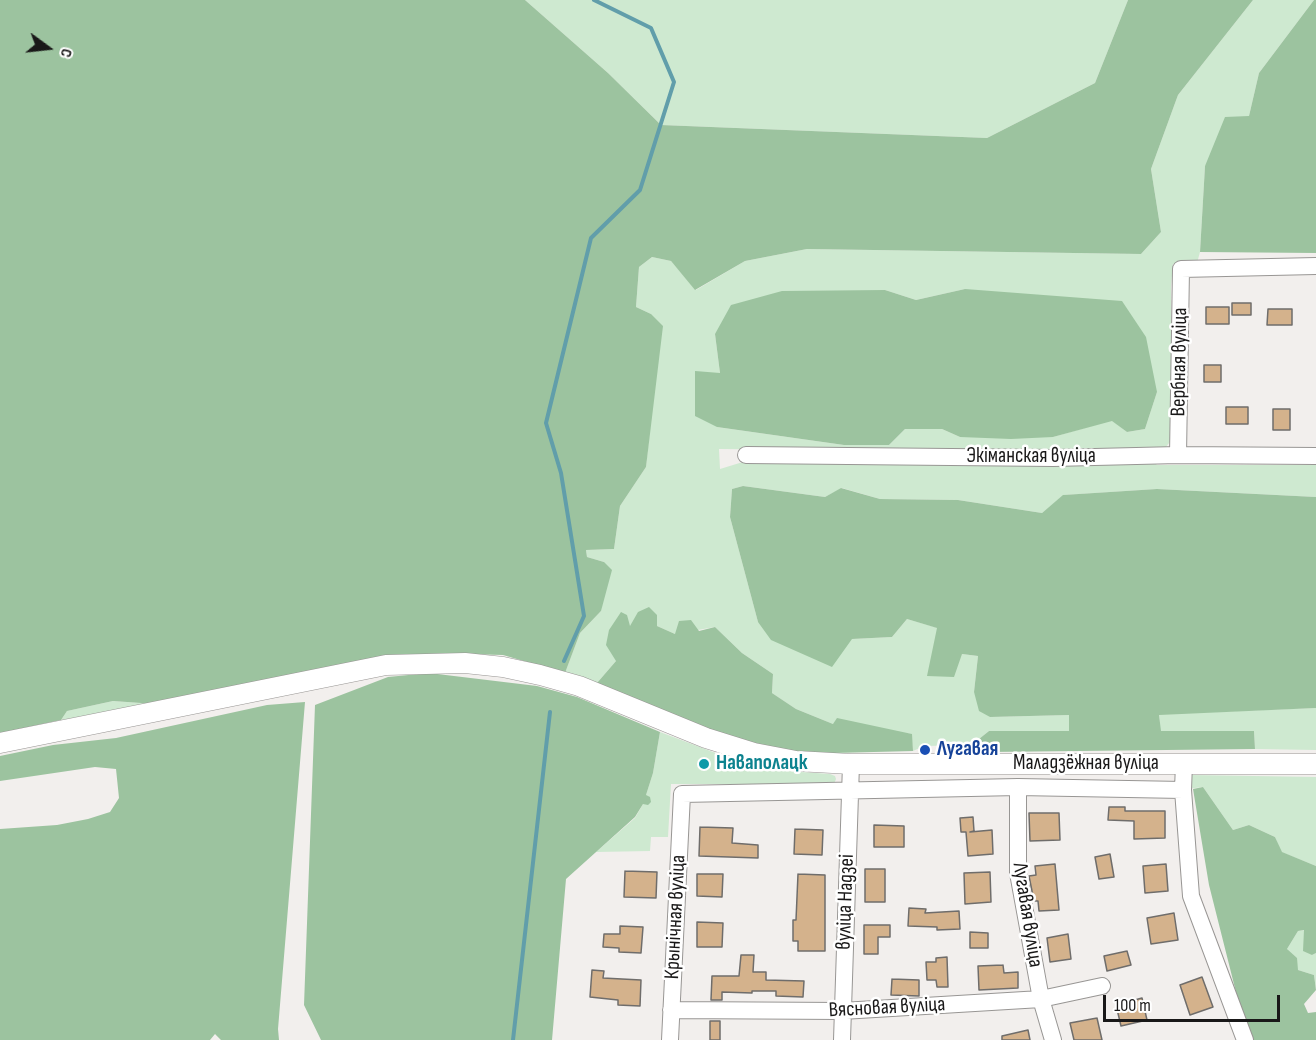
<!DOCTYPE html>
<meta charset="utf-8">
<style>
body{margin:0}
#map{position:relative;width:1316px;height:1040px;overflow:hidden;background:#f2efed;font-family:"Sofia Sans Condensed",sans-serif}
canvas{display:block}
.north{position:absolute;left:18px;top:18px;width:60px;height:60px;-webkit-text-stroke:4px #fff;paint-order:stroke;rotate:105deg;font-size:16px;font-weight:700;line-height:24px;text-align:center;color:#191818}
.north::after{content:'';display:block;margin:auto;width:21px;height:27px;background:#191818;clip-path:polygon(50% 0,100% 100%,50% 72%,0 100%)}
.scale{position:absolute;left:1103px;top:995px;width:177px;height:27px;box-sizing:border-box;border:3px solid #191818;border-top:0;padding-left:8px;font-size:18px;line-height:21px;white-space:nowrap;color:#191818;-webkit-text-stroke:4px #fff;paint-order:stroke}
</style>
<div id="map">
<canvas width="1316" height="1040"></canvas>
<div class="north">С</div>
<div class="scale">100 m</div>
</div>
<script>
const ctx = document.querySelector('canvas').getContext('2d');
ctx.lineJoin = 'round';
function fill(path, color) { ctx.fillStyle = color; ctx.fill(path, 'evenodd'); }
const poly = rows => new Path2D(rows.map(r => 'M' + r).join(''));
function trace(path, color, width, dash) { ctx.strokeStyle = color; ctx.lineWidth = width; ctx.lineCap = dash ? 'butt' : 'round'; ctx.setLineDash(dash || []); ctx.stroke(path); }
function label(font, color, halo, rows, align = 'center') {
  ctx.font = font + ' "Sofia Sans Condensed",sans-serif'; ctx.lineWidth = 5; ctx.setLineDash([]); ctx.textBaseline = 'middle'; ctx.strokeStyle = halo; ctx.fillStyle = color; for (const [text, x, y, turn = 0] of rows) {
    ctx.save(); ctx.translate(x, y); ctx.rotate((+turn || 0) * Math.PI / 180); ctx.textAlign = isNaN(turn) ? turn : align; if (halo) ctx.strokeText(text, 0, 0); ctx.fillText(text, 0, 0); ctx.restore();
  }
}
const green = poly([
 [525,0,1128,0,1095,83,987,138,661,125,608,73],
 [1253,0,1314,0,1259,73,1249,116,1205,166,1200,252,1197,263,1173,264,1171,287,1172,439,1166,447,1158,450,1053,452,719,449,720,469,746,461,1154,462,1157,465,1316,465,1316,497,1157,489,1064,495,1042,513,958,500,880,499,842,488,825,497,743,486,732,489,730,517,758,622,852,639,892,637,907,619,938,628,928,675,962,654,978,656,974,692,990,717,1069,715,1069,731,989,731,979,739,979,745,924,746,913,751,911,734,833,724,796,709,772,693,773,674,742,653,715,627,675,634,657,626,616,661,597,683,565,673,580,633,601,611,604,562,587,557,586,550,614,549,620,506,646,467,652,409,651,314,636,307,639,267,652,257,671,261,696,290,745,261,807,249,1141,254,1161,232,1151,169,1178,95],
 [965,289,1157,392,1145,429,1127,432,1112,420,1053,437,960,437,942,429,905,429,889,445,844,445,717,427,720,373,715,334,885,290,916,300],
 [113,701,155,704,61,720,67,711],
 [1316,708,1316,750,1255,749,1254,731,1160,731,1159,714],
 [660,732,758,769,830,774,835,776,836,779,834,784,671,784,668,837,651,837,650,851,596,852,635,818,643,804,653,773],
 [1191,775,1316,777,1316,866,1281,852,1275,837,1249,825,1233,830,1203,787,1187,789],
 [1305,930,1312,955,1316,953,1316,989,1314,975,1298,970,1287,949,1298,931]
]);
const forest = poly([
 [0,0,525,0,608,73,661,125,987,138,1095,83,1128,0,1253,0,1178,95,1151,169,1161,232,1141,254,807,249,745,261,695,290,671,261,652,257,639,267,636,307,651,314,663,326,646,467,620,506,614,549,586,550,587,557,604,562,612,570,601,611,580,633,565,673,503,655,465,654,155,704,113,701,67,711,61,720,0,733],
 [1314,0,1316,0,1316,253,1200,252,1205,166,1225,117,1249,116,1259,73],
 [965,289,1122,301,1146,337,1157,392,1145,429,1127,432,1112,421,1053,437,1011,439,960,437,942,429,905,429,889,445,844,445,717,427,695,416,695,371,720,373,715,334,731,305,782,291,885,290,916,300],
 [743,486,825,497,841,488,880,499,958,500,1042,513,1063,495,1157,489,1316,497,1316,708,1159,715,1161,731,1254,731,1255,749,989,752,979,745,979,739,989,731,1069,731,1069,715,990,717,979,711,974,692,978,656,962,654,954,677,927,676,937,628,907,619,892,637,852,639,832,667,771,640,758,622,730,517,732,489],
 [649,607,657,615,657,626,675,634,679,621,691,620,699,631,715,627,742,653,773,674,772,693,796,709,833,724,837,718,912,734,913,751,795,754,708,731,597,683,616,661,606,645,609,630,621,612,627,615,630,626,638,612],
 [429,673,537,686,577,697,660,732,653,773,646,795,650,797,651,802,648,805,643,804,635,817,566,879,552,1040,321,1040,304,1005,315,705,388,677],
 [305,702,278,1029,279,1040,221,1040,215,1034,210,1040,0,1040,0,829,57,825,88,819,110,812,119,798,116,769,95,767,0,781,0,756,53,745,116,738,267,705],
 [1203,787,1233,830,1249,825,1275,837,1282,852,1316,866,1316,953,1312,955,1303,951,1304,930,1298,931,1287,949,1297,958,1298,970,1314,975,1316,990,1304,1004,1308,1013,1316,1012,1316,1040,1253,1040,1240,1008,1209,885,1193,789]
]);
const stream = poly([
 [564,661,584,616,561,473,546,423,591,238,640,190,674,82,651,28,594,0],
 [513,1040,550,712]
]);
const building = poly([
 [1232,303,1251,303,1251,315,1232,315,1232,303],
 [1206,307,1229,307,1229,324,1206,324,1206,307],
 [1268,309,1292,309,1292,325,1267,325,1268,309],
 [1204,365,1221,365,1221,382,1204,382,1204,365],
 [1226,407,1248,407,1248,424,1226,424,1226,407],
 [1273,409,1290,409,1290,430,1273,430,1273,409],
 [1109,807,1125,807,1125,811,1165,811,1165,838,1134,839,1134,821,1108,820,1109,807],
 [1029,813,1059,813,1060,840,1030,841,1029,813],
 [973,817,974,831,970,832,992,830,993,854,968,856,966,832,961,832,960,818,973,817],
 [874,825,904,826,904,847,874,847,874,825],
 [700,827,733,828,732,843,758,845,758,858,699,856,700,827],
 [795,829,823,830,822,855,794,854,795,829],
 [1110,854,1114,877,1099,879,1095,857,1110,854],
 [1055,864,1059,910,1039,911,1038,901,1034,901,1029,876,1036,875,1035,866,1055,864],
 [1166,864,1168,891,1145,893,1143,866,1166,864],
 [865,869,885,869,885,902,865,902,865,869],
 [625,871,657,872,656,898,624,897,625,871],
 [990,872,991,902,965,904,964,873,990,872],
 [697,874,723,874,722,897,697,896,697,874],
 [798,874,825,875,825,951,798,951,798,941,793,941,793,920,796,920,798,874],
 [909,908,926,909,925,913,959,911,960,929,937,930,937,927,908,926,909,908],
 [1174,913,1178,940,1151,944,1147,918,1174,913],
 [697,922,723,923,722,947,697,947,697,922],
 [864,925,890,925,890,937,878,937,878,954,864,954,864,925],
 [620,926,643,927,641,953,619,952,619,948,603,947,604,934,620,934,620,926],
 [970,932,988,933,988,948,970,948,970,932],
 [1068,934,1071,959,1050,962,1047,938,1068,934],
 [1127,951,1131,965,1107,971,1104,956,1127,951],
 [741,955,754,955,753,972,766,972,766,980,804,981,803,997,776,996,776,991,752,991,752,993,722,992,722,1000,711,1000,712,976,739,976,741,955],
 [947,957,948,987,937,987,936,980,927,980,926,962,936,962,936,958,947,957],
 [1003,965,1004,973,1018,972,1018,988,979,990,978,966,1003,965],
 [592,970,604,971,603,978,641,980,640,1006,618,1005,618,1000,590,997,592,970],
 [1202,977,1213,1007,1190,1015,1180,985,1202,977],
 [892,979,919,980,919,996,891,995,892,979],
 [1142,998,1147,1020,1121,1026,1116,1005,1142,998],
 [1097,1018,1102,1040,1074,1040,1070,1023,1097,1018],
 [710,1021,720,1021,720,1040,710,1040,710,1021],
 [1028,1030,1030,1040,1002,1040,1002,1036,1028,1030]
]);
const minor = poly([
 [746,455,1053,458,1178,455,1316,456],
 [1178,455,1181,269,1316,266],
 [1184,763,1183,790,1191,896,1245,1040],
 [1018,787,1018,873,1041,999,1053,1040],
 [671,1010,842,1011,1041,999,1102,986],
 [670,1040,682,794,1018,787,1183,790],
 [842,1040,851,764]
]);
const major = poly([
 [0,743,386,665,465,663,503,667,540,675,579,686,706,738,754,753,796,761,851,764,1316,764]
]);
const markers = [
 [925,750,6,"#1a4fb4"],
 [704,764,6,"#0f9aa8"]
];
const streetNames = [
 ["Вербная вуліца",1180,362,-89],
 ["Экіманская вуліца",1031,457],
 ["Маладзёжная вуліца",1086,764],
 ["вуліца Надзеі",846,902,-88],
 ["Лугавая вуліца",1027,915,81],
 ["Крынічная вуліца",676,917,-87],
 ["Вясновая вуліца",887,1008,-3]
];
const transitNames = [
 ["Лугавая",937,750]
];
const cultureNames = [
 ["Наваполацк",716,764]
];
fill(green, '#cee9d0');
fill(forest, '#9cc39f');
trace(stream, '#619eaa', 4);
fill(building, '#d4b28c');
trace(building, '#6f6d6b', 1.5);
trace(minor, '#989694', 18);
trace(major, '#989694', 21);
trace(minor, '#fff', 16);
trace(major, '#fff', 20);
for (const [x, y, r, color] of markers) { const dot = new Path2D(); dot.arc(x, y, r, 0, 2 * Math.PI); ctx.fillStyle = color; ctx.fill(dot); trace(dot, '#fff', 2); }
label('21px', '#191818', '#fff', streetNames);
label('bold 21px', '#164399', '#fff', transitNames, 'left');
label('bold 21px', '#0d838f', '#fff', cultureNames, 'left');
</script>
